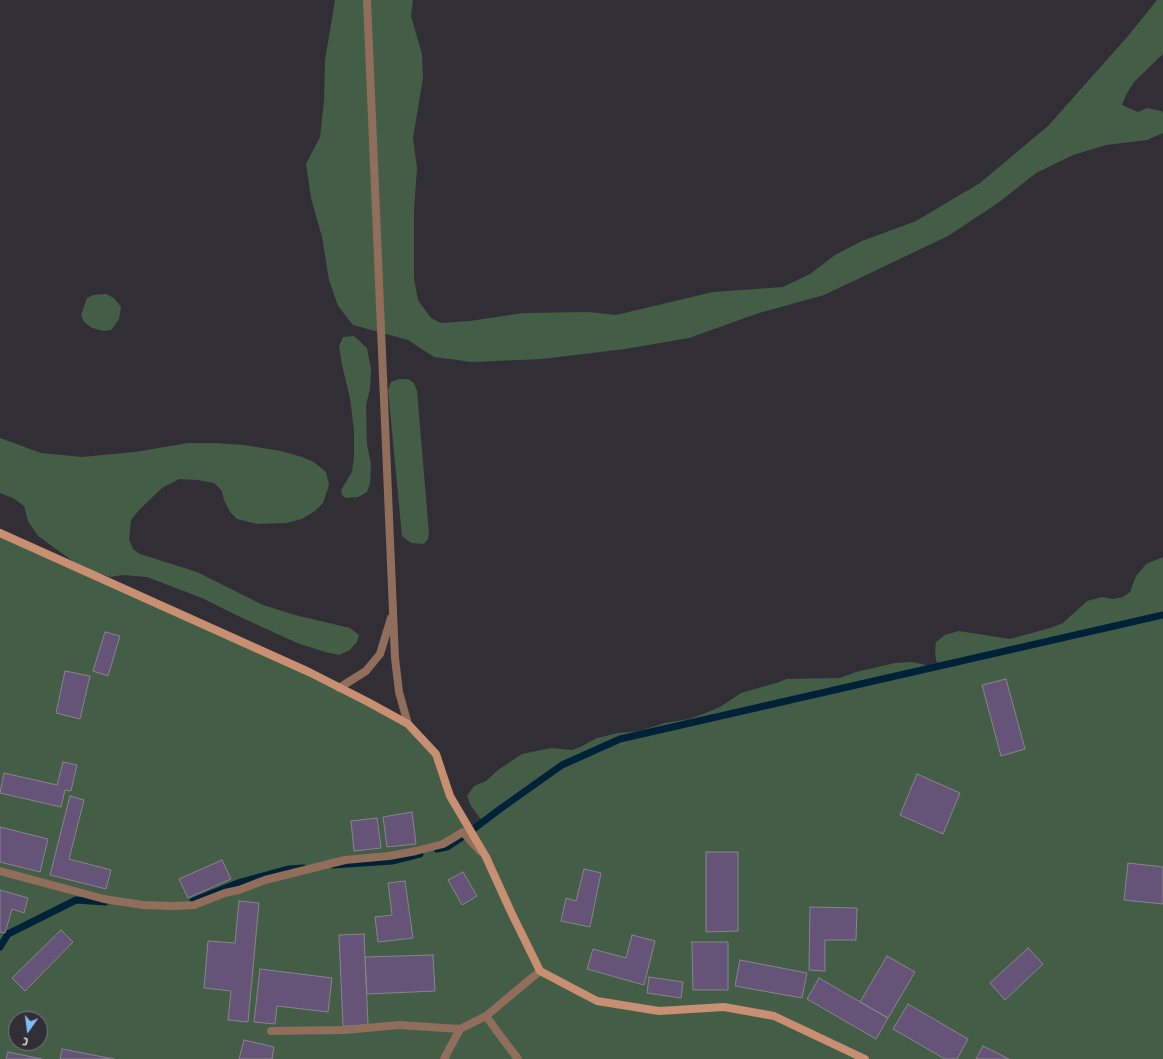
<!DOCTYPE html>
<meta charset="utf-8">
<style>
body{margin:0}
#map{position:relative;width:1163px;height:1059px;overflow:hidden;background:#322e36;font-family:"PT Sans Narrow",sans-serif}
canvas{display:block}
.north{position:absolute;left:8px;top:1011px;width:40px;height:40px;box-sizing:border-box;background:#322e36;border:1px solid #7a777e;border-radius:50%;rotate:194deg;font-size:11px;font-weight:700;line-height:16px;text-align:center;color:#e7e5ea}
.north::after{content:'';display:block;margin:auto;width:14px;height:18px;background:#7ebef9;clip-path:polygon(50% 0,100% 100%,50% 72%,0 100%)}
</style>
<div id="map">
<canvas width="1163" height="1059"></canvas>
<div class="north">С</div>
</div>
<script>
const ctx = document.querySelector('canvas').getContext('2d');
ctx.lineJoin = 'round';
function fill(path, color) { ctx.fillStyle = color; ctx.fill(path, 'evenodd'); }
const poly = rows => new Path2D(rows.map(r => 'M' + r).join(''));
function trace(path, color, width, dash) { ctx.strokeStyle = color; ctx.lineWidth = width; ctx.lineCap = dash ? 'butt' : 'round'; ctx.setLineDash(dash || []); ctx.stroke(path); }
const green = poly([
 [335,0,413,0,411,16,422,54,423,78,413,138,417,168,414,211,414,278,418,300,431,318,441,323,470,321,523,313,588,312,616,315,713,292,783,287,810,274,835,255,862,241,916,221,980,183,1048,126,1128,36,1157,0,1163,0,1163,54,1134,82,1126,95,1122,105,1138,112,1147,108,1161,111,1163,113,1163,133,1147,140,1106,145,1073,155,1036,173,998,203,948,236,824,295,759,313,689,338,625,349,542,359,472,362,434,357,408,340,353,325,338,306,329,280,322,237,311,198,306,164,320,137,324,100,325,60],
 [106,294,114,298,121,307,119,319,115,325,111,330,104,331,92,328,84,322,81,315,87,298,93,295],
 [354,336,367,348,371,369,370,389,366,405,367,444,371,464,370,483,367,492,358,497,346,498,342,495,341,490,352,472,354,456,354,431,350,398,342,365,339,346,343,337],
 [399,379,408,379,414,383,417,391,429,533,428,539,424,544,411,543,402,536,388,390,391,382],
 [0,438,41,453,82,457,135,452,188,443,215,443,244,445,281,451,302,457,314,462,326,472,329,485,323,503,315,511,302,519,286,523,257,524,237,519,230,512,224,500,222,491,214,483,198,480,179,479,162,488,140,509,131,520,129,539,133,549,140,554,197,572,263,605,295,615,350,628,359,635,357,642,350,650,339,655,325,652,297,643,236,615,202,598,147,577,123,575,110,577,93,572,74,562,38,536,28,521,24,506,13,498,0,493],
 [0,537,309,672,408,724,436,754,464,817,472,831,483,822,471,806,467,796,474,786,486,781,498,770,522,754,551,748,572,750,582,746,597,738,618,733,639,731,665,723,689,719,703,714,720,707,741,693,776,683,787,679,840,678,856,672,895,663,912,662,926,665,931,670,939,668,936,660,935,651,936,642,945,635,959,631,1010,639,1050,628,1063,623,1087,601,1102,597,1113,599,1123,597,1130,592,1136,576,1146,564,1163,557,1163,1059,0,1059],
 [16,1019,40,1019,40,1043,16,1043]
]);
const stream = poly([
 [437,849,447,847,471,831,500,809,562,765,620,739,1163,615],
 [333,865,392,861,420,854],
 [193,901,238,883,289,869,303,868],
 [0,947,8,934,76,900,105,902]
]);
const building = poly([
 [105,632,120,636,108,676,93,671,105,632],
 [65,671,90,676,80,719,56,713,65,671],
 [1006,679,1025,749,1001,756,982,685,1006,679],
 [63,762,77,765,71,791,65,790,61,807,0,793,4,773,57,785,63,762],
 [917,774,960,793,943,834,900,815,917,774],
 [70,796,84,800,69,859,111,870,106,889,50,875,70,796],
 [412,812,416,844,387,847,383,817,412,812],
 [377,818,381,848,354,851,351,821,377,818],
 [0,827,48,839,40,872,0,862,0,827],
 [706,852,738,852,738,931,706,932,706,852],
 [222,860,231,879,188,898,179,879,222,860],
 [1128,863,1163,867,1163,904,1124,900,1128,863],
 [584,869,601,873,590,927,561,921,566,898,576,901,584,869],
 [463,872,477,896,462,905,448,880,463,872],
 [405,881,413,938,378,942,375,917,392,915,388,883,405,881],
 [0,890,28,898,24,913,12,909,5,933,0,932,0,890],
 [239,901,259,903,248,1022,228,1020,231,991,204,988,208,941,235,943,239,901],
 [810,907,857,908,856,940,825,940,825,971,809,970,810,907],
 [61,930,73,942,25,991,12,978,61,930],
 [364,934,368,1025,343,1026,339,935,364,934],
 [632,935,655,941,644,985,587,969,593,949,626,958,632,935],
 [692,942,728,942,728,990,693,990,692,942],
 [1028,948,1043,964,1005,1000,990,983,1028,948],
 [433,955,435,991,367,994,365,957,433,955],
 [887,956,915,972,888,1018,860,1002,887,956],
 [740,960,807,973,802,998,735,986,740,960],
 [260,969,332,978,328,1012,277,1006,275,1024,254,1022,260,969],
 [649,977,683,982,681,998,647,993,649,977],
 [819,978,888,1018,876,1039,807,999,819,978],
 [908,1004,968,1039,957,1059,945,1059,893,1029,908,1004],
 [244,1040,274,1047,272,1059,239,1059,244,1040],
 [983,1046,1009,1059,976,1059,983,1046],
 [62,1049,114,1059,60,1059,62,1049],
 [8,1052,42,1059,6,1059,8,1052]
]);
const service = poly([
 [0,871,104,899,143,905,174,906,194,905,225,893,239,890,265,880,345,860,389,856,416,851,443,844,463,832,480,851],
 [486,1016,502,1038,518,1059],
 [271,1031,345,1030,399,1025,460,1029],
 [444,1059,460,1029,486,1016,540,971]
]);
const tertiary = poly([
 [367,0,395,658,399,692,408,724],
 [339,688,366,671,380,654,391,618]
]);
const secondary = poly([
 [0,533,309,672,368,702,408,724,436,754,450,796,486,857,511,912,540,971,597,1001,659,1011,724,1007,774,1016,865,1059]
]);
fill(green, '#445d46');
trace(stream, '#002239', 7);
fill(building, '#655477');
trace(building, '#88848d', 1);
trace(service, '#916d5b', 8);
trace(tertiary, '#916d5b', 8);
trace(secondary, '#c88f72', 8);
</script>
